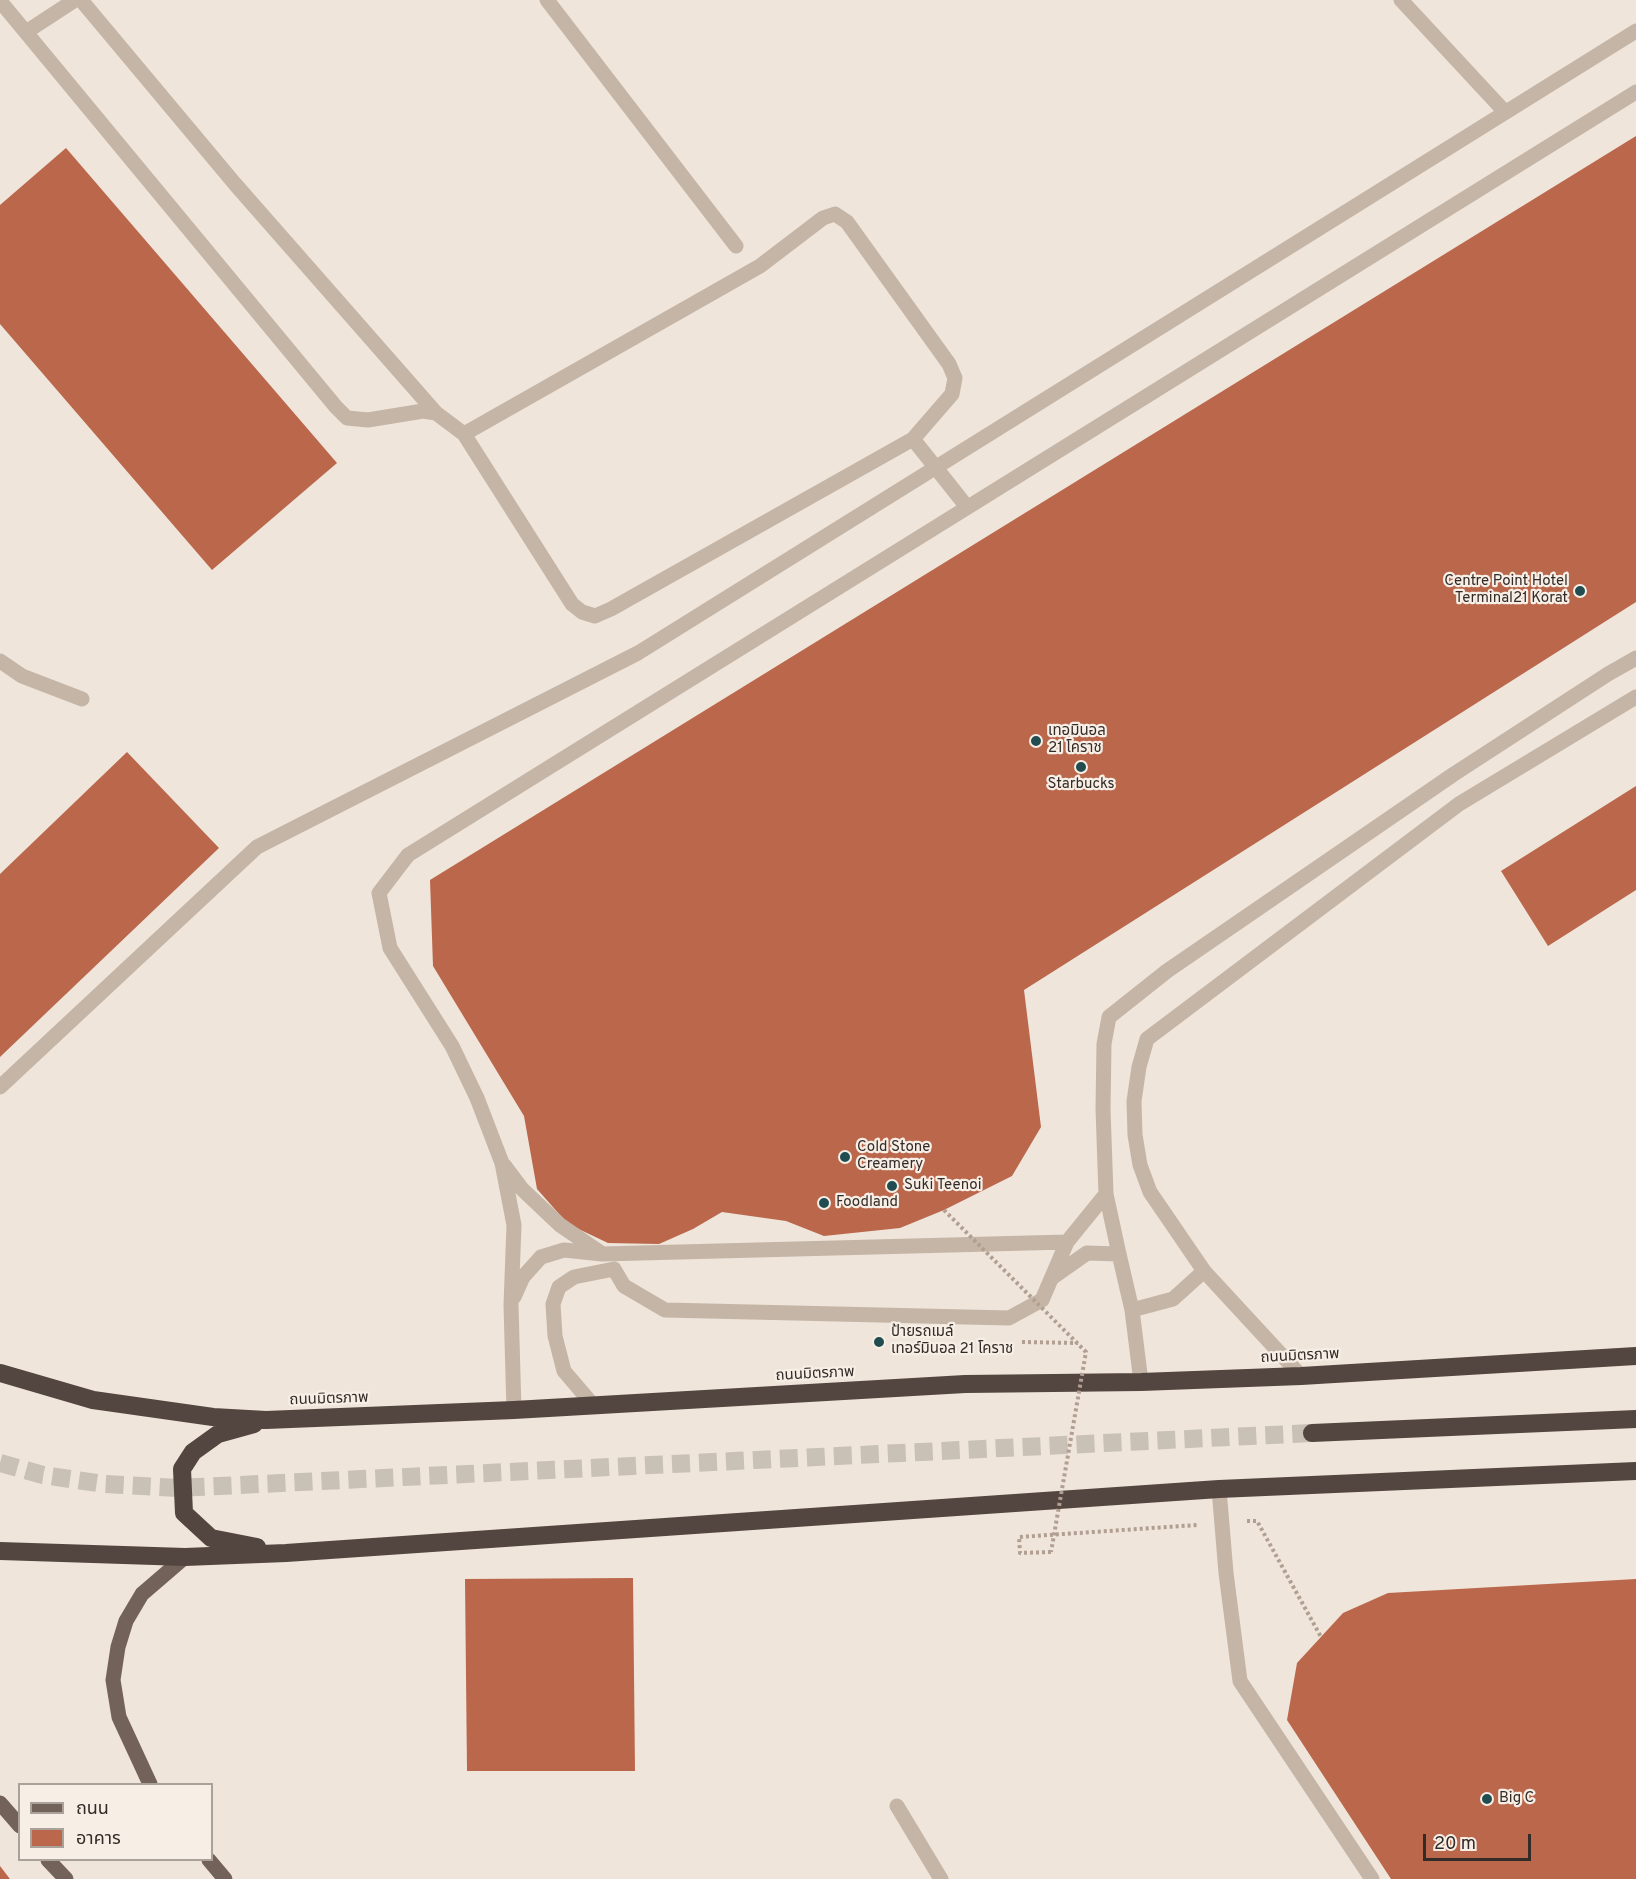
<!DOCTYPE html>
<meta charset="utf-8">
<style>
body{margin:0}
#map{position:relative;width:1636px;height:1879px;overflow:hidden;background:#efe5da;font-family:Overpass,"Noto Sans Thai",sans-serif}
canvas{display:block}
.legend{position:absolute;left:18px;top:1783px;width:195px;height:78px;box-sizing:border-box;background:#f7efe6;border:2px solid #a9a19a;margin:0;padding:8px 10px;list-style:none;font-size:18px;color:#332b27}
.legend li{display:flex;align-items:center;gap:12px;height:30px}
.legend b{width:30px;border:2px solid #a9a19a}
.scale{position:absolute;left:1423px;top:1834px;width:108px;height:27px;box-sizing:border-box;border:3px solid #332b27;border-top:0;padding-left:8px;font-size:18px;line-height:21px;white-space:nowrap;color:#332b27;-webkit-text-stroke:4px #f7efe6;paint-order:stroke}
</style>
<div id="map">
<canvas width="1636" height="1879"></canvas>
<ul class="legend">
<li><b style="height:8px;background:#736259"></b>ถนน</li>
<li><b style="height:16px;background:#ba674c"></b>อาคาร</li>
</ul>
<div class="scale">20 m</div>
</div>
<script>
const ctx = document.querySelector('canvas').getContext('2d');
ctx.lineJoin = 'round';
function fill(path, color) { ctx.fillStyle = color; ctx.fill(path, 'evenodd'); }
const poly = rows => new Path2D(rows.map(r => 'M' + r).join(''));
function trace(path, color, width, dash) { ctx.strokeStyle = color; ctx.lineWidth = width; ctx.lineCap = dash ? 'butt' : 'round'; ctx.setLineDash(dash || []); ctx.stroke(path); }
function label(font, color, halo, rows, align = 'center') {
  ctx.font = font + ' Overpass,"Noto Sans Thai",sans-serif'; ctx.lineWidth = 4.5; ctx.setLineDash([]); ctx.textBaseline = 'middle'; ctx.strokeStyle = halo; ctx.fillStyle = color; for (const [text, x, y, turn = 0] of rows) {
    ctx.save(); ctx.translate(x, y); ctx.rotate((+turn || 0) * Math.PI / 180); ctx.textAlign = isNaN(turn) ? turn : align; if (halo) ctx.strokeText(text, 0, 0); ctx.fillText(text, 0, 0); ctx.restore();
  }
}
const building = poly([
 [1636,136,1636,602,1024,990,1041,1127,1012,1176,944,1210,900,1228,824,1236,786,1221,722,1212,693,1229,659,1244,608,1243,568,1224,537,1189,524,1116,433,966,430,880],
 [66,148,337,463,212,570,0,324,0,205],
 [127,752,219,848,0,1057,0,874],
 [1636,786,1636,890,1548,946,1501,871],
 [633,1578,635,1771,467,1771,465,1579],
 [1636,1579,1636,1879,1391,1879,1287,1720,1297,1663,1343,1613,1388,1593],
 [0,1866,10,1879,0,1879]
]);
const highwayTunnel = poly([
 [0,1463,43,1475,104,1484,178,1488,1312,1433]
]);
const path = poly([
 [1022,1342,1078,1343],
 [1247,1521,1257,1521,1321,1637],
 [1051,1552,1020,1553,1019,1537,1197,1525]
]);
const lane = poly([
 [81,0,235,184,436,413],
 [0,1,336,407,347,418,368,420,423,411,436,413,464,434,572,604,582,612,595,616,611,609,913,439,952,394,955,378,949,364,847,222,835,214,823,218,760,266,464,434],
 [26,32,75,0],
 [913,439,967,507],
 [504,1165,522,1189,560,1225,601,1253],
 [1106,1194,1119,1254],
 [1067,1242,1106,1194,1103,1109,1104,1044,1109,1017,1167,971,1454,774,1608,674,1636,658],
 [1053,1277,1087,1253,1119,1254,1132,1310,1141,1382],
 [514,1297,523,1277,541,1257,564,1250,602,1254,1067,1242,1042,1300,1009,1318,665,1310,624,1286,614,1269,574,1277,559,1287,553,1304,555,1336,564,1371,593,1405],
 [1132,1310,1173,1299,1204,1271],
 [1301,1376,1204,1271,1150,1192,1140,1165,1135,1135,1134,1101,1139,1067,1147,1039,1459,804,1636,697],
 [514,1410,511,1305,514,1225,502,1163,477,1098,452,1046,390,948,379,893,408,855,1636,92],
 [1219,1489,1226,1573,1240,1681,1372,1879],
 [897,1806,941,1879]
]);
const street = poly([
 [547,0,736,246],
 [1401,0,1505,112],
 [0,661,22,676,82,699],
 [0,1087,257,847,638,653,1636,31]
]);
const primary = poly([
 [150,1784,119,1717,113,1680,118,1647,126,1621,142,1594,185,1557],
 [0,1803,20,1826],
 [48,1860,66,1879],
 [209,1860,225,1879]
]);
const highway = poly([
 [0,1373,93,1400,213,1417,266,1420,514,1410,965,1384,1141,1382,1301,1376,1636,1356],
 [254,1424,218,1434,193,1452,182,1469,184,1513,211,1538,257,1547],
 [1312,1433,1636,1419],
 [0,1551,185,1557,286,1553,1219,1489,1636,1471]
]);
const pathBridge = poly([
 [944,1210,1086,1352,1051,1552]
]);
const markers = [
 [1580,591,6,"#214d50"],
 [1036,741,6,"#214d50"],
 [1081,767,6,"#214d50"],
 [845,1157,6,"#214d50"],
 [892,1186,6,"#214d50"],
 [824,1203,6,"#214d50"],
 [879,1342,6,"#214d50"],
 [1487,1799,6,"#214d50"]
];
const poiNames = [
 ["Centre Point Hotel",1568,582,"right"],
 ["Terminal21 Korat",1568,599,"right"],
 ["เทอมินอล",1048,732],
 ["21 โคราช",1048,749],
 ["Starbucks",1081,785,"center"],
 ["Cold Stone",857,1148],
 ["Creamery",857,1165],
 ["Suki Teenoi",904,1186],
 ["Foodland",836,1203],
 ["ป้ายรถเมล์",891,1333],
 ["เทอร์มินอล 21 โคราช",891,1350],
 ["Big C",1499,1799]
];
const streetNames = [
 ["ถนนมิตรภาพ",1300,1357,-3],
 ["ถนนมิตรภาพ",815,1375,-3],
 ["ถนนมิตรภาพ",329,1400,-2]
];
fill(building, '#ba674c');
trace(highwayTunnel, '#c9c0b6', 18, [18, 9]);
trace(path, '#b19f92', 4, [3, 3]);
trace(lane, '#c5b5a7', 15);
trace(street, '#c5b5a7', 15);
trace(primary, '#736259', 15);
trace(highway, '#53453f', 18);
trace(pathBridge, '#b19f92', 4, [3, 3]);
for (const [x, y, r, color] of markers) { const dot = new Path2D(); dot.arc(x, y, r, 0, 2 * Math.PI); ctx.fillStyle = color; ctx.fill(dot); trace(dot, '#f7efe6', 2); }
label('15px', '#332b27', '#f7efe6', poiNames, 'left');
label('15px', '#332b27', '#f7efe6', streetNames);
</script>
